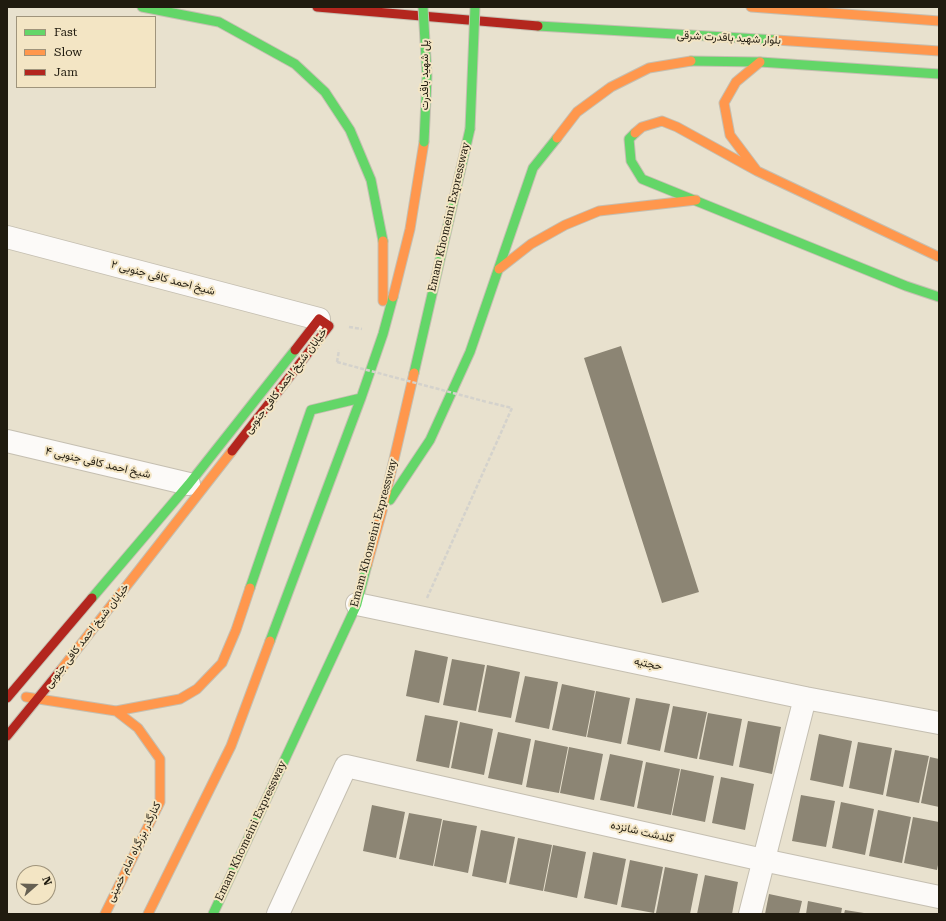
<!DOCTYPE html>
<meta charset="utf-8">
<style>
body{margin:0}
#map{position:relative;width:946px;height:921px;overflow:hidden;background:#e8e1ce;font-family:"Roboto Serif",serif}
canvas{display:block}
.frame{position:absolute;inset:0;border:8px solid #201b0f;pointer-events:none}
.legend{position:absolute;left:16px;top:16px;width:140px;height:72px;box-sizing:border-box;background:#f3e5c4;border:1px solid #9f947c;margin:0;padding:5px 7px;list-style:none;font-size:12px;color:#201b0f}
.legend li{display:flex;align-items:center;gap:8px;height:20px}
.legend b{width:20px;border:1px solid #9f947c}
.north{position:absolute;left:16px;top:865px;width:40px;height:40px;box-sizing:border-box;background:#f3e5c4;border:1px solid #9f947c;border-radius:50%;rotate:70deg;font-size:11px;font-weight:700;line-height:16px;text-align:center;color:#201b0f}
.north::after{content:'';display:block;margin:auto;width:14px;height:18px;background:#666052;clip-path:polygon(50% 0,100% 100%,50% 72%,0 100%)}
</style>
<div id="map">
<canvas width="946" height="921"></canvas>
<div class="frame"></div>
<ul class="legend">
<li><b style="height:5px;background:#63d668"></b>Fast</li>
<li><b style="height:5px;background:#ff974d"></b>Slow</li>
<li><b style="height:5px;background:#b3261e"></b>Jam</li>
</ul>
<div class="north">N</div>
</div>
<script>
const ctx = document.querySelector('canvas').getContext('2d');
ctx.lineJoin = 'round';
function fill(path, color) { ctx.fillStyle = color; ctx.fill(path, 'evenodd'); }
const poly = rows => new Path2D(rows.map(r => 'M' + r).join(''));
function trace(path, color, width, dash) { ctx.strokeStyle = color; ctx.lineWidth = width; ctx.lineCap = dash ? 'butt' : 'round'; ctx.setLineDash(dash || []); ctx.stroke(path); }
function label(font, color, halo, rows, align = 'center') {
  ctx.font = font + ' "Roboto Serif",Vazirmatn,serif'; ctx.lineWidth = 4; ctx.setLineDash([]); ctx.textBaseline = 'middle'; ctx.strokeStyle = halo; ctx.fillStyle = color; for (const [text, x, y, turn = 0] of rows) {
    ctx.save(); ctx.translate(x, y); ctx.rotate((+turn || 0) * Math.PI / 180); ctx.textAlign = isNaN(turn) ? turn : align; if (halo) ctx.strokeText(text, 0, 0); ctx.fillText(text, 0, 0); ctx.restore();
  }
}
const building = poly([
 [621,346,699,592,662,603,584,358],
 [415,650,448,657,439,703,406,696],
 [452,659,485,665,476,711,443,705],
 [487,665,520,672,511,718,478,712],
 [525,676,558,682,549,729,515,722],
 [562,684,595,691,586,737,552,730],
 [596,691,630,698,621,744,587,737],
 [636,698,670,704,660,751,627,744],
 [673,706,707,712,697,759,664,752],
 [708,713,742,719,733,766,699,759],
 [425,715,458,721,449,768,416,761],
 [748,721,781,727,772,774,739,767],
 [460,722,493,729,484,775,451,768],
 [498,732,531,739,522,785,488,778],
 [819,734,852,741,843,787,810,780],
 [535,740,568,747,559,793,526,787],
 [858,742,892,748,883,795,849,788],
 [569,747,603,754,594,800,560,793],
 [895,750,929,756,919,803,886,796],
 [610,754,643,761,634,807,600,800],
 [930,757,939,759,939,807,921,803],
 [646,762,680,769,671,815,637,808],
 [681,769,714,776,705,822,672,815],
 [721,777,754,784,745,830,712,823],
 [801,795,835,801,826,847,792,841],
 [841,802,874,809,865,855,832,848],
 [372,805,405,812,396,858,363,851],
 [878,810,911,817,902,863,869,856],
 [409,813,442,819,433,866,399,859],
 [913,817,939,822,939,860,937,870,904,863],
 [443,820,477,826,468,873,434,866],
 [481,830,515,837,506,883,472,876],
 [518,838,552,845,543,891,509,884],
 [553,845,586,852,577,898,544,891],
 [593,852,626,859,617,905,584,898],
 [630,860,663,867,654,913,621,907],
 [665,867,698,874,690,914,656,913],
 [705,875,738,882,732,914,697,914],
 [769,894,802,901,799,914,765,914],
 [808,901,842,908,841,914,806,914],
 [845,910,864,913,864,914,844,914]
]);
const path = poly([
 [349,327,362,329],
 [337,362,339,350],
 [427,598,512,408,487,402]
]);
const street = poly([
 [7,237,319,319],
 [7,441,189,484],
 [357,604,805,698,939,723],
 [278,914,346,766,763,860,939,897],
 [750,914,805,698]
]);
const fast = poly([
 [142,7,219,22,295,64,325,92,350,130,371,180,383,241],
 [538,26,776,40],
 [691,61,760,62,939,74],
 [635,133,629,139,631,161,642,179,906,286,939,297],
 [414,373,470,129],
 [390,500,430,440,470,352,533,168,557,138],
 [250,588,311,410,361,398],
 [92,598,189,484,295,350],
 [270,641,361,398,383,334,393,297],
 [213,914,357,604,367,565]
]);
const slow = poly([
 [751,7,939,21],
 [776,40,939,51],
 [635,133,642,127,662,121,677,127,757,171,939,257],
 [557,138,577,112,611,87,649,68,691,61],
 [757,171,730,135,724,103,736,82,760,62],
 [383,241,383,301],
 [499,269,531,244,565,225,599,211,696,200],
 [393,297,410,229,424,142],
 [367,565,382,511,414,373],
 [60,671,232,451],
 [26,697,116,711,180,699,197,689,222,663,236,630,250,588],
 [105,914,160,802,160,759,138,728,116,711],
 [148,914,231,746,270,641]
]);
const jam = poly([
 [317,7,538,26],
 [232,451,329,326,319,319,295,350],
 [7,698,92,598],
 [7,736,60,671]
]);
const pathBridge = poly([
 [337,362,487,402]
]);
const fastBridge = poly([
 [423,7,427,76,424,142],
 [470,129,475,7]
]);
const streetNames = [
 ["بلوار شهید باقدرت شرقی",729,38,3],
 ["پل شهید باقدرت",425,75,-90],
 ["Emam Khomeini Expressway",449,217,-77],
 ["شیخ احمد کافی جنوبی ۲",163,278,15],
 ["خیابان شیخ احمد کافی جنوبی",286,381,-53],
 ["شیخ احمد کافی جنوبی ۴",98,463,13],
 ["Emam Khomeini Expressway",374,533,-75],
 ["خیابان شیخ احمد کافی جنوبی",87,636,-52],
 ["حجتیه",648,664,12],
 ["Emam Khomeini Expressway",251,831,-65],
 ["گلدشت شانزده",642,832,13],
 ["کنارگذر بزرگراه امام خمینی",134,852,-64]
];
fill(building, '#8c8574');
trace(street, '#c5bfb1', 24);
trace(fast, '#c5bfb1', 11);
trace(slow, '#c5bfb1', 11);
trace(jam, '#c5bfb1', 11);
trace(path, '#d4d2cc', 2.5, [4, 2]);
trace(street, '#fcfaf8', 22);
trace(fast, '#63d668', 9);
trace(slow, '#ff974d', 9);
trace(jam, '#b3261e', 9);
trace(fastBridge, '#c5bfb1', 11, []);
trace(pathBridge, '#d4d2cc', 2.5, [4, 2]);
trace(fastBridge, '#63d668', 9);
label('11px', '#201b0f', '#f3e5c4', streetNames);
</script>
